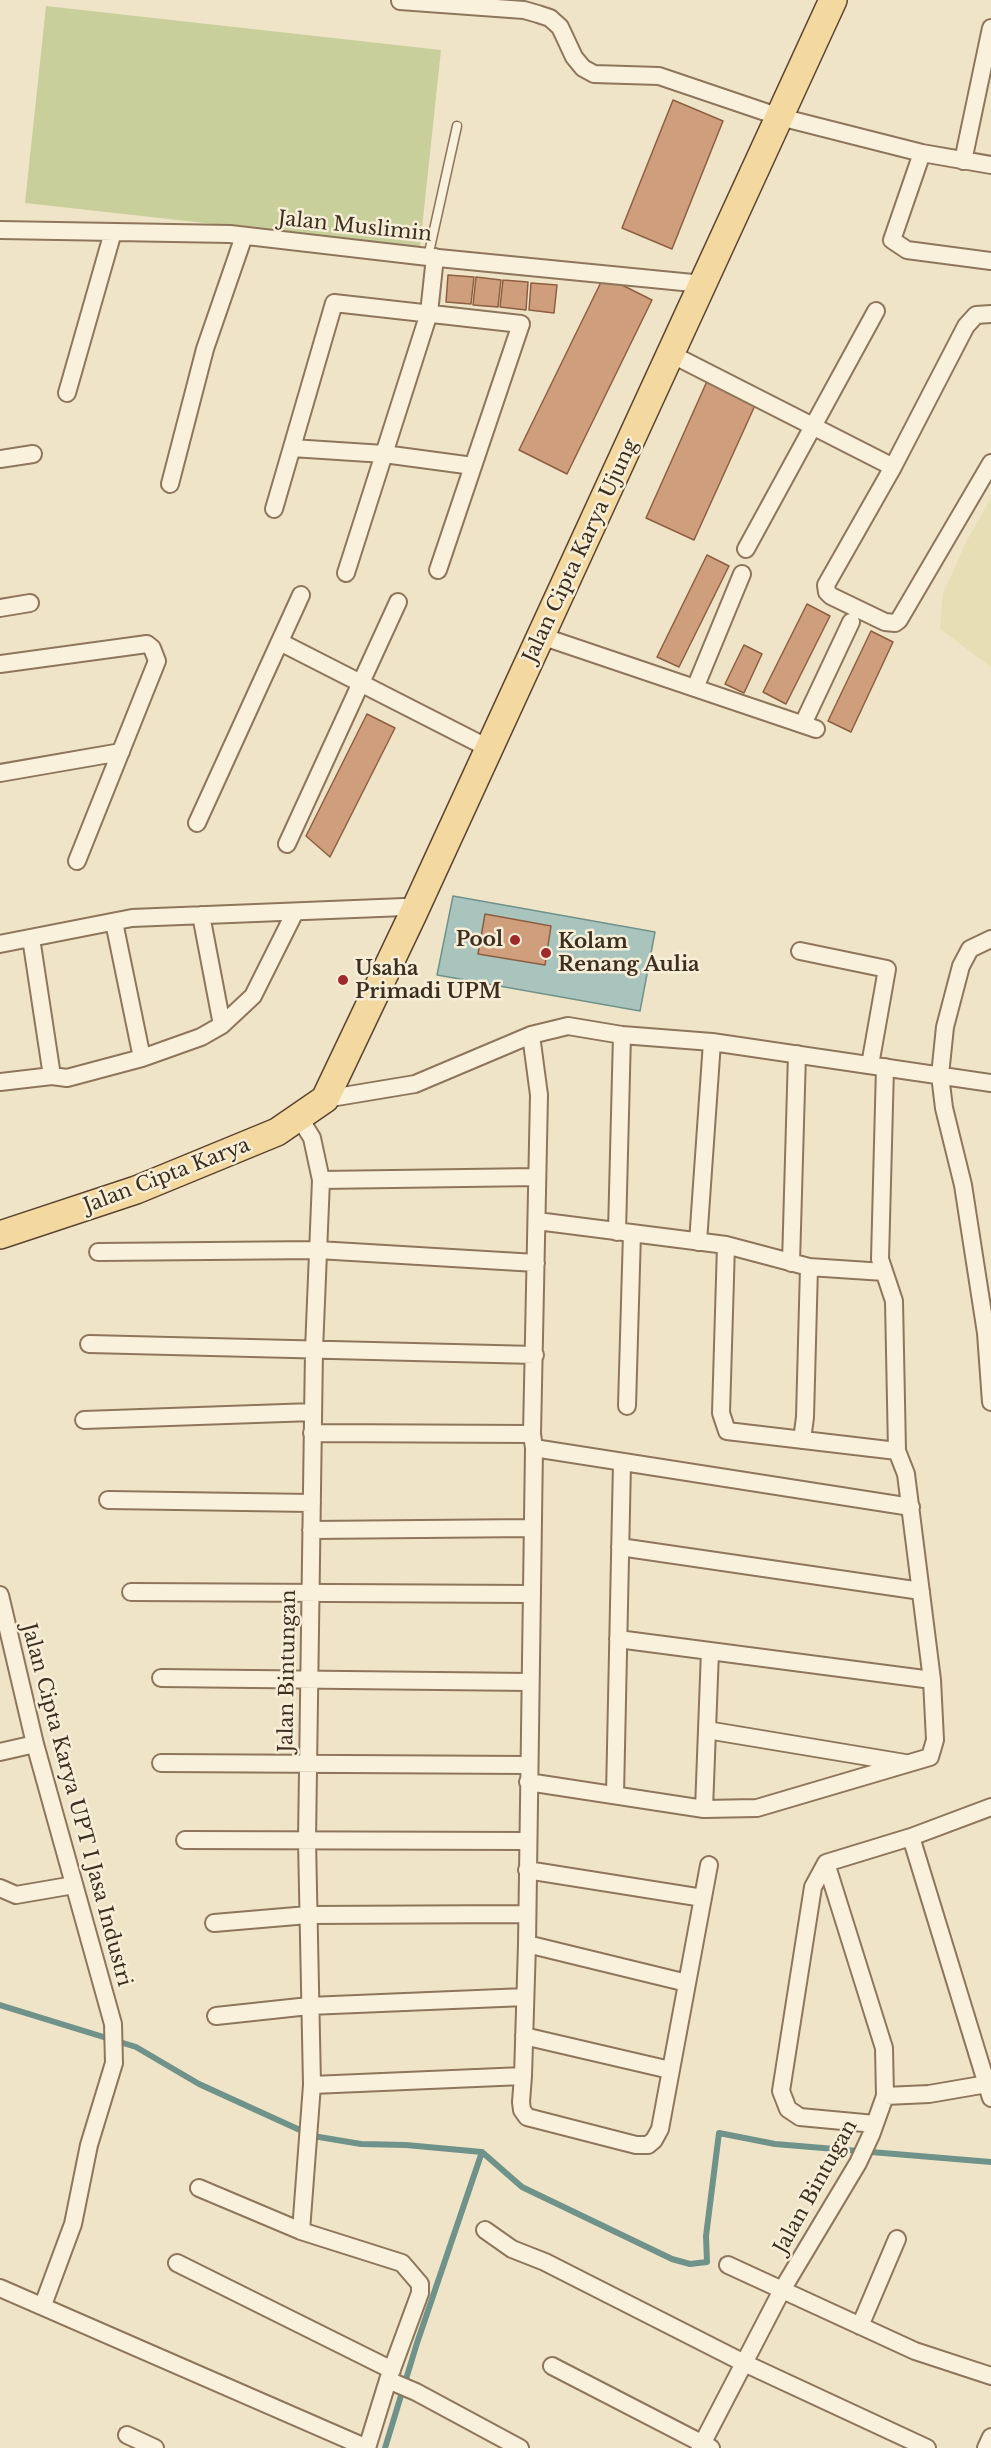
<!DOCTYPE html>
<style>
body{margin:0}
canvas{display:block;background:#f0e4c8}
</style>
<canvas width="991" height="2448"></canvas>
<script>
const ctx = document.querySelector('canvas').getContext('2d');
ctx.lineJoin = 'round';
function fill(path, color) { ctx.fillStyle = color; ctx.fill(path, 'evenodd'); }
const poly = rows => new Path2D(rows.map(r => 'M' + r).join(''));
function trace(path, color, width, dash) { ctx.strokeStyle = color; ctx.lineWidth = width; ctx.lineCap = dash ? 'butt' : 'round'; ctx.setLineDash(dash || []); ctx.stroke(path); }
function label(font, color, halo, rows, align = 'center') {
  ctx.font = font + ' "Libre Baskerville",serif'; ctx.lineWidth = 5; ctx.setLineDash([]); ctx.textBaseline = 'middle'; ctx.strokeStyle = halo; ctx.fillStyle = color; for (const [text, x, y, turn = 0] of rows) {
    ctx.save(); ctx.translate(x, y); ctx.rotate((+turn || 0) * Math.PI / 180); ctx.textAlign = isNaN(turn) ? turn : align; if (halo) ctx.strokeText(text, 0, 0); ctx.fillText(text, 0, 0); ctx.restore();
  }
}
const farmland = poly([
 [991,498,991,667,940,629,943,594,967,540]
]);
const green = poly([
 [46,6,441,50,420,247,25,203]
]);
const water = poly([
 [453,896,655,932,640,1011,437,975,453,896]
]);
const stream = poly([
 [0,2005,136,2047,199,2084,313,2136,361,2144,406,2145,482,2152],
 [385,2448,417,2343,482,2152,522,2187,672,2259,690,2264,707,2262,706,2236,719,2133,775,2144,991,2162]
]);
const building = poly([
 [673,100,723,121,672,249,622,228,673,100],
 [448,275,474,277,471,304,446,302,448,275],
 [604,276,652,300,567,474,519,450,604,276],
 [476,277,501,280,498,307,473,305,476,277],
 [503,280,528,282,526,310,500,307,503,280],
 [531,283,557,285,554,313,529,310,531,283],
 [708,379,757,401,694,540,646,518,708,379],
 [707,555,729,566,679,667,657,657,707,555],
 [807,604,830,616,786,704,763,692,807,604],
 [871,631,893,642,851,732,828,721,871,631],
 [744,645,762,654,744,693,725,684,744,645],
 [367,714,395,728,330,857,306,836,367,714],
 [485,914,551,926,545,965,478,954,485,914]
]);
const lane = poly([
 [428,257,457,126]
]);
const street = poly([
 [400,1,524,10,538,14,550,18,560,27,574,57,583,68,594,74,659,76,780,117,922,153,991,165],
 [922,153,892,240,907,250,991,261],
 [963,161,991,28],
 [0,230,230,234,428,257,703,284],
 [991,314,976,315,966,326,893,467,826,585,827,592,831,596,885,622,895,623,899,620,991,463],
 [671,354,893,467],
 [67,393,113,232],
 [292,448,384,454,473,466],
 [0,459,33,454],
 [170,484,205,349,244,236],
 [274,509,334,303,521,324,438,570],
 [746,549,876,311],
 [346,573,429,313,435,257],
 [0,608,30,603],
 [541,636,816,729],
 [280,642,490,749],
 [0,664,147,644,152,648,157,661,77,861],
 [695,688,742,574],
 [803,724,851,622],
 [0,773,121,752],
 [197,823,301,595],
 [287,844,398,602],
 [201,915,222,1025],
 [114,922,142,1058],
 [31,938,52,1076],
 [991,939,970,949,961,966,945,1027,940,1075,944,1108,963,1185,986,1333,991,1402],
 [0,944,132,918,404,907],
 [800,951,887,969,870,1065],
 [531,1035,539,1095,532,1434,534,1448,527,1944,523,2076,521,2102,522,2110,527,2117,636,2145,648,2145,654,2140,660,2129,709,1865],
 [0,1082,52,1076,67,1078,142,1058,201,1037,222,1025,253,996,295,912],
 [325,1099,415,1084,531,1035,568,1026,622,1035,712,1042,991,1083],
 [299,1117,312,1138,321,1180,314,1350,307,1840,312,2085,301,2231],
 [321,1180,537,1177],
 [537,1221,726,1245,809,1267,884,1272],
 [617,1232,622,1035],
 [698,1242,712,1042],
 [726,1245,721,1413,727,1431,897,1451],
 [98,1252,318,1250,536,1263],
 [791,1263,797,1054],
 [89,1344,535,1355],
 [627,1406,632,1233],
 [84,1420,313,1412],
 [312,1433,532,1434],
 [802,1440,805,1417,809,1267],
 [534,1448,911,1507],
 [108,1500,312,1503],
 [311,1530,532,1528],
 [620,1547,921,1591],
 [131,1592,531,1594],
 [0,1595,35,1744,113,2024,114,2063,89,2145,73,2224,43,2305],
 [618,1639,932,1680],
 [161,1678,530,1682],
 [707,1730,905,1763],
 [0,1752,35,1744],
 [161,1763,528,1765],
 [528,1782,704,1809,757,1808,930,1757,935,1740,932,1680,906,1474,897,1451,894,1301,880,1259,885,1067],
 [615,1795,622,1463],
 [704,1809,710,1651],
 [911,1837,991,2098],
 [185,1840,527,1841],
 [527,1870,703,1898],
 [0,1888,16,1895,74,1885],
 [214,1923,308,1915,526,1914],
 [527,1944,687,1983],
 [216,2016,309,2006,525,1997],
 [524,2036,670,2070],
 [312,2085,523,2076],
 [885,2096,929,2094,987,2084],
 [875,2124,800,2117,788,2109,781,2091,813,1887,826,1863,911,1837,991,1807],
 [199,2188,301,2231,402,2263,420,2284,420,2293,388,2380,367,2448],
 [485,2230,512,2249,545,2262,744,2363,927,2448],
 [177,2263,392,2370],
 [728,2265,915,2351,991,2376],
 [0,2288,367,2448],
 [860,2326,897,2239],
 [552,2366,711,2448],
 [388,2380,416,2392,520,2448],
 [127,2435,155,2448],
 [700,2448,782,2290,858,2163,871,2135,885,2096,884,2048,826,1863],
 [986,2448,991,2437]
]);
const primary = poly([
 [0,1235,136,1190,277,1132,325,1099,413,914,833,0]
]);
const markers = [
 [515,940,6,"#9e2a2b"],
 [546,953,6,"#9e2a2b"],
 [343,980,6,"#9e2a2b"]
];
const streetNames = [
 ["Jalan Muslimin",355,227,6],
 ["Jalan Cipta Karya Ujung",581,551,-65],
 ["Jalan Cipta Karya",167,1176,-21],
 ["Jalan Bintungan",288,1671,-89],
 ["Jalan Cipta Karya UPT I Jasa Industri",76,1805,75],
 ["Jalan Bintugan",816,2187,-61]
];
const poiNames = [
 ["Pool",503,940,"right"],
 ["Kolam",558,942],
 ["Renang Aulia",558,965],
 ["Usaha",355,969],
 ["Primadi UPM",355,992]
];
fill(farmland, '#e6deb5');
fill(green, '#c9cf9b');
fill(water, '#a9c4bc');
trace(water, '#6f938a', 1.5);
trace(stream, '#6f938a', 6);
fill(building, '#cf9f7d');
trace(building, '#8d5f41', 1.5);
trace(lane, '#8d765c', 11);
trace(street, '#8d765c', 20);
trace(primary, '#5b4430', 30);
trace(lane, '#faf1dc', 8);
trace(street, '#faf1dc', 16);
trace(primary, '#f3d9a0', 27);
for (const [x, y, r, color] of markers) { const dot = new Path2D(); dot.arc(x, y, r, 0, 2 * Math.PI); ctx.fillStyle = color; ctx.fill(dot); trace(dot, '#f7eed8', 2); }
label('20px', '#3d2e20', '#f7eed8', streetNames);
label('bold 20px', '#3d2e20', '#f7eed8', poiNames, 'left');
</script>
